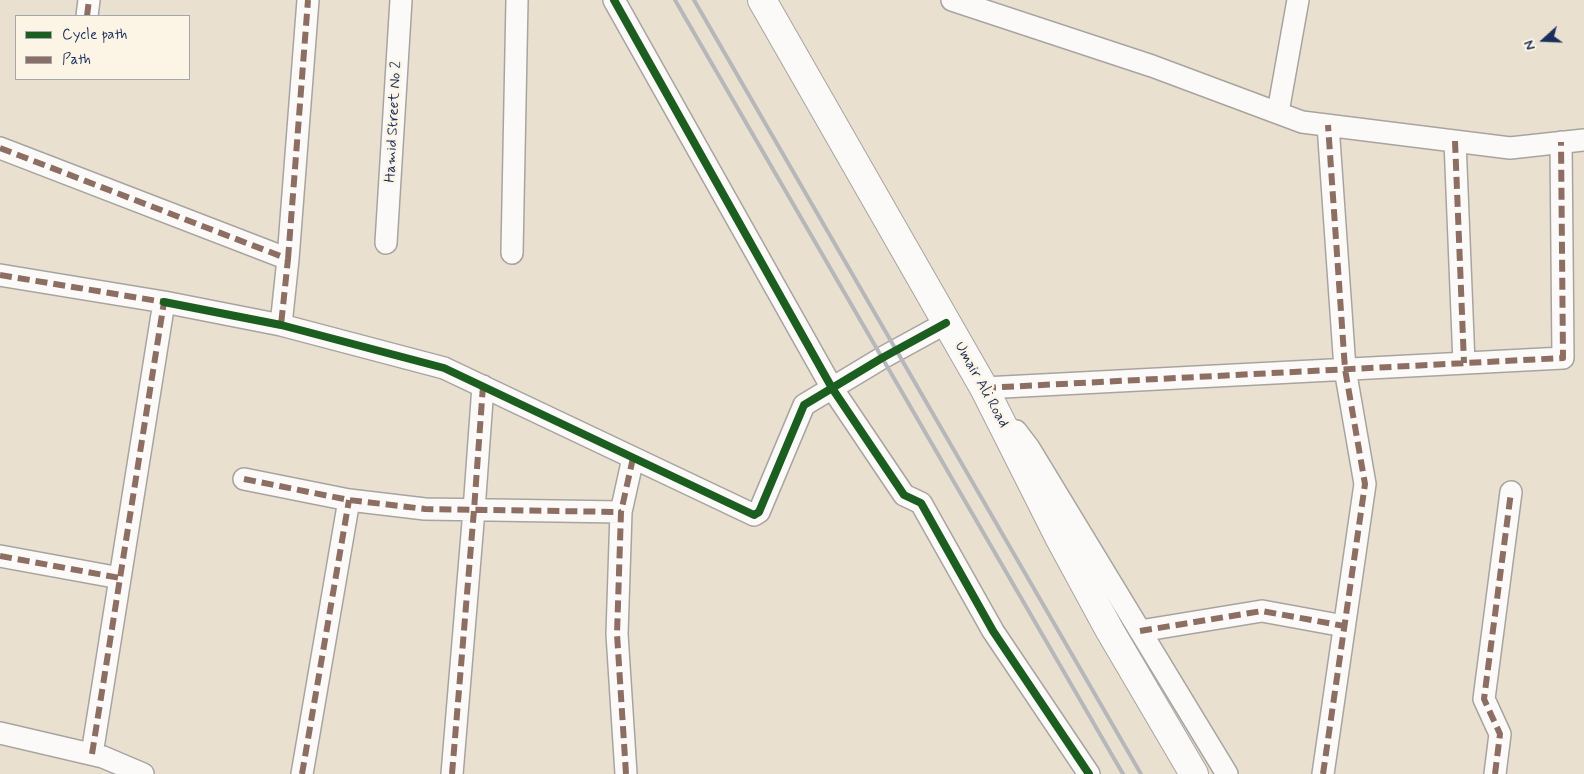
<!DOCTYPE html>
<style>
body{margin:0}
#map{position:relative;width:1584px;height:774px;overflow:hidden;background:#eae0d0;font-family:Mynerve,sans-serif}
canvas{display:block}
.legend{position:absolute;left:15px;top:15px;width:175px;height:65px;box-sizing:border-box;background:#fcf5e5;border:1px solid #a2a6af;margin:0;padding:6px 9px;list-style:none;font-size:15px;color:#1b2f5e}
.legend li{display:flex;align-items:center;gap:10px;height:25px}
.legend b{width:25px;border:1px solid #a2a6af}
.north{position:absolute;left:1519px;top:15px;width:50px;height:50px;-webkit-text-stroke:4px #fcf5e5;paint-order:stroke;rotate:250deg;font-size:14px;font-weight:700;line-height:20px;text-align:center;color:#1b2f5e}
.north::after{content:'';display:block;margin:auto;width:18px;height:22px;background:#1b2f5e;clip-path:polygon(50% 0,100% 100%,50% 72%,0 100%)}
</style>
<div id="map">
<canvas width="1584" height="774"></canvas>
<ul class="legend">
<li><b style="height:6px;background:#1b5e20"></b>Cycle path</li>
<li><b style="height:6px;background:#8d6e63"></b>Path</li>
</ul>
<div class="north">N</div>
</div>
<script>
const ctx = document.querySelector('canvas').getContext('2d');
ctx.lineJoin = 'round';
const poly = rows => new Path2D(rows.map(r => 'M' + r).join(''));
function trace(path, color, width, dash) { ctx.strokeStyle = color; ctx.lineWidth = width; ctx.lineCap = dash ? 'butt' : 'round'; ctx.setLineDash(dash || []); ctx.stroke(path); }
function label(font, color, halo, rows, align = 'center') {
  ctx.font = font + ' Mynerve,sans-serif'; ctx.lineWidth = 5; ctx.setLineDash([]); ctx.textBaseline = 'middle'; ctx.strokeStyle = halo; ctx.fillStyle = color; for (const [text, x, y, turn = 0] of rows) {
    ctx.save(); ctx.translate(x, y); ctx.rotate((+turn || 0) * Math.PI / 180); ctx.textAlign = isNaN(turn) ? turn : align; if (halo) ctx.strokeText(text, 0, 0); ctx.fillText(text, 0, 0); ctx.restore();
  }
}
const street = poly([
 [614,0,832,388,904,495,921,503,993,631,1089,774],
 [952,0,1152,66,1302,122,1510,148,1584,140],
 [87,16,89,0],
 [1278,112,1298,0],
 [1455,141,1464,363],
 [0,148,288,259,281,325],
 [386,243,401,0],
 [512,253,517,0],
 [288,259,308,0],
 [0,275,164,302,92,754],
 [164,302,281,325,444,368,754,515,759,512,804,405,882,358,946,323],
 [984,388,1563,358,1561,142],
 [1016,431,1029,448,1227,774],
 [244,479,349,500,425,509,621,512],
 [0,556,120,578],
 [1140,631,1262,611,1344,626],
 [0,733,103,757,143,774],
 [302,774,349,500],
 [452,774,474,510,483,386],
 [626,774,617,634,621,512,633,458],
 [1323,774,1365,484,1345,369,1328,125],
 [1495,774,1500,734,1484,699,1511,492]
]);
const secondary = poly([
 [762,0,984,388,1059,537,1110,631,1194,774]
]);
const rail = poly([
 [675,0,1123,774],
 [694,0,1141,774]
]);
const quiet = poly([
 [87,16,89,0],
 [1455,141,1464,363],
 [0,148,288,259,281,325],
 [288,259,308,0],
 [0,275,164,302,92,754],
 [984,388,1563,358,1561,142],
 [244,479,349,500,425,509,621,512],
 [0,556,120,578],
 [1140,631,1262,611,1344,626],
 [302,774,349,500],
 [452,774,474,510,483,386],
 [626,774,617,634,621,512,633,458],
 [1323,774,1365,484,1345,369,1328,125],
 [1495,774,1500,734,1484,699,1511,492]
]);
const cycleway = poly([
 [614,0,832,388,904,495,921,503,993,631,1089,774],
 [164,302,281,325,444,368,754,515,759,512,804,405,882,358,946,323]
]);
const streetNames = [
 ["Hamid Street No 2",394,122,-87],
 ["Umair Ali Road",981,385,61]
];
trace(street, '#a7a4a0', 24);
trace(secondary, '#a7a4a0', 30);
trace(street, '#fcfaf8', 21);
trace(secondary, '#fcfaf8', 28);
trace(rail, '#b6b7ba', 4);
trace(quiet, '#8d6e63', 6, [12, 6]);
trace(cycleway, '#1b5e20', 8);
label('15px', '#1b2f5e', '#fcf5e5', streetNames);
</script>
